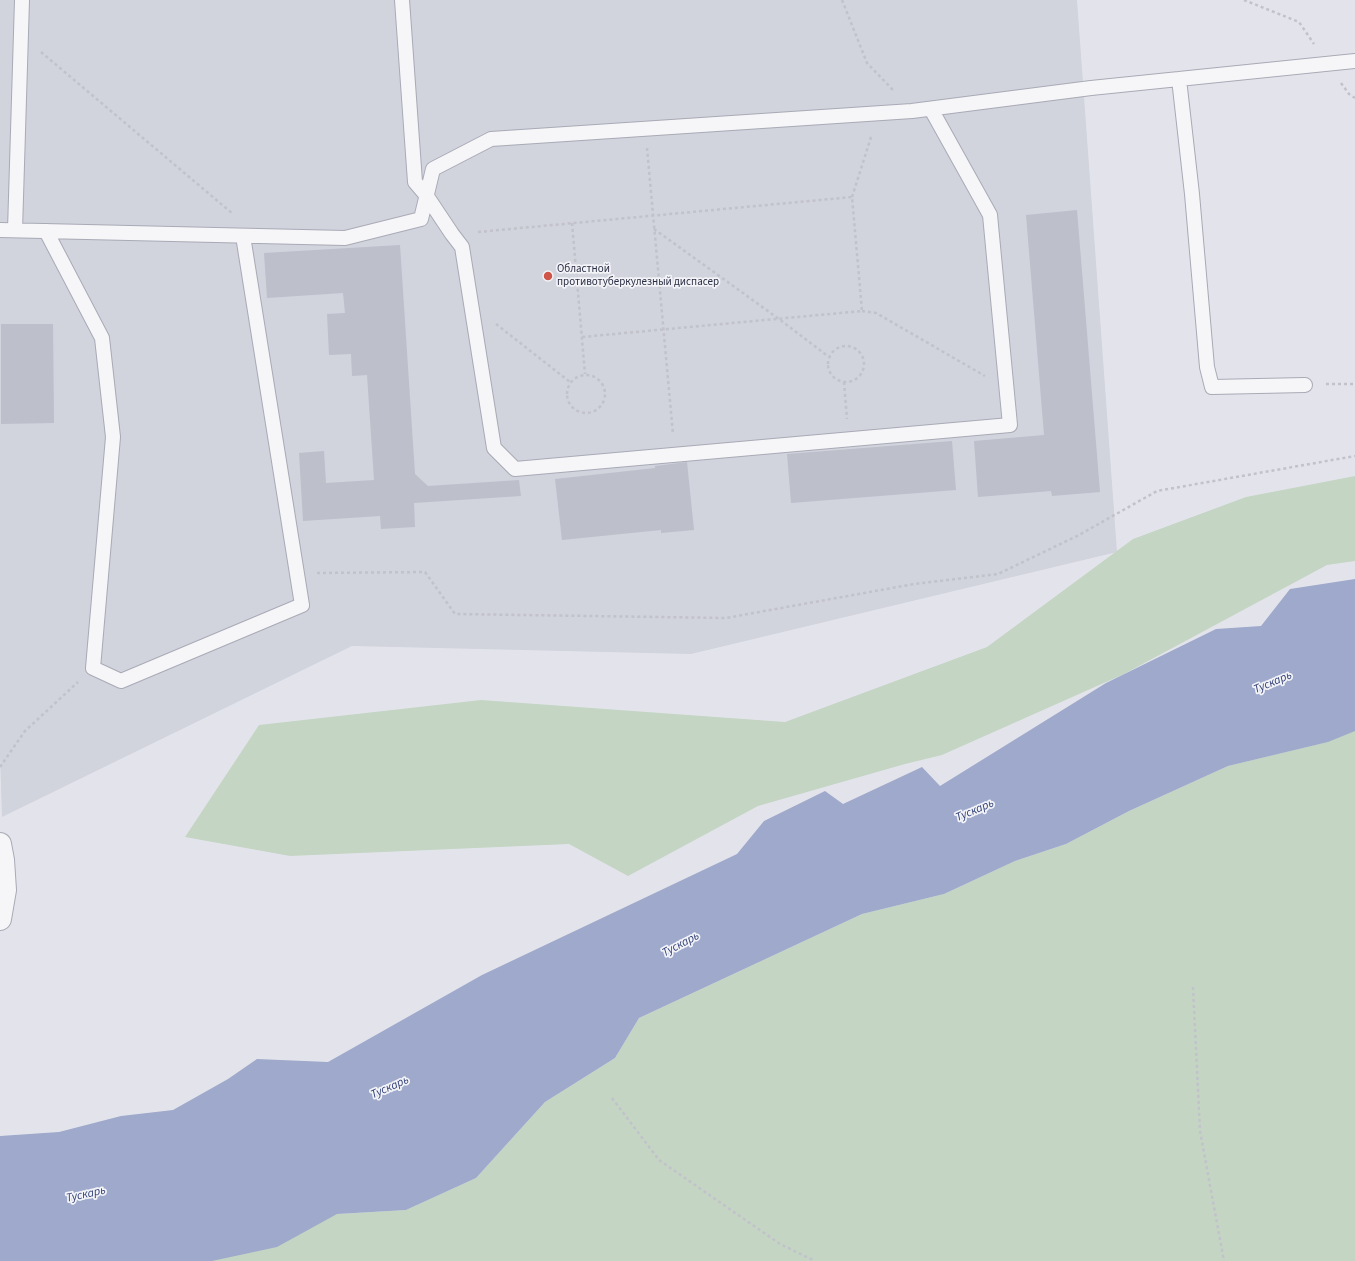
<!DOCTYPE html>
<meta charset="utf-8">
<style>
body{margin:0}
canvas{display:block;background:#e3e4eb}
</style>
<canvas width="1355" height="1261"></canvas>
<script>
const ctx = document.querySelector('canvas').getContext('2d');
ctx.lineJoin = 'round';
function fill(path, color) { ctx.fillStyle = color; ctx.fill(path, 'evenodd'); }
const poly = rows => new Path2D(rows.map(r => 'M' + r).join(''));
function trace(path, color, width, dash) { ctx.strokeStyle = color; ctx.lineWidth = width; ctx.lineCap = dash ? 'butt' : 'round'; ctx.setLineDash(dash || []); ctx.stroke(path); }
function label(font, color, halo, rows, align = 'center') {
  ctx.font = font + ' "Source Sans 3",sans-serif'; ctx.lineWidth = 3.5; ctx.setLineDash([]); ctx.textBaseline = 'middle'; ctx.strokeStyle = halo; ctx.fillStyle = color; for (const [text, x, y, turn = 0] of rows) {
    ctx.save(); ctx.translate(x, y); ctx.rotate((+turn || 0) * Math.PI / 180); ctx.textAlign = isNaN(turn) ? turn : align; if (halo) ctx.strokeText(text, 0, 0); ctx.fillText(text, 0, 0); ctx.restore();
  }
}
const built = poly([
 [0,0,1077,0,1117,552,691,654,352,646,2,817,0,754]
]);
const green = poly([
 [1355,476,1355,561,1327,565,1124,674,942,755,905,764,758,806,628,876,569,844,290,856,185,837,259,725,481,700,785,722,987,647,1133,539,1246,497],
 [1355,667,1355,1261,0,1261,337,1214,406,1210,476,1178,545,1102,615,1058,639,1018,862,914,944,894,1015,861,1066,844,1129,811,1228,766,1327,742]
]);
const water = poly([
 [1355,579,1355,731,1328,742,1228,766,1129,811,1066,844,1015,861,944,894,862,914,639,1018,615,1058,545,1102,476,1178,406,1210,337,1214,277,1247,212,1261,0,1261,0,1136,59,1132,121,1116,173,1110,228,1079,257,1059,328,1062,482,975,737,854,764,821,825,791,843,804,922,767,940,786,1106,683,1216,629,1261,626,1290,589]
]);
const building = poly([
 [1077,210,1100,492,1052,496,1051,491,978,497,974,441,1044,435,1026,215],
 [400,245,415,474,428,486,519,480,521,496,414,503,415,527,381,529,380,516,303,521,299,453,324,451,326,483,374,480,367,375,352,376,351,354,329,355,327,314,345,313,343,293,267,298,264,253],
 [1,324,53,324,54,423,1,424],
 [952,441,956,490,791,503,787,454],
 [687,462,694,530,661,533,661,530,562,540,555,479,655,468,655,466]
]);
const path = poly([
 [842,0,867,63,893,90],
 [1244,0,1299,22,1314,44],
 [41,52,233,214],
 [1341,83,1349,94,1355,98],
 [647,148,673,434],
 [852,197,872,134],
 [572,223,585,374],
 [654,229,779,319,829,357],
 [478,232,852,197,862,311,582,337],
 [862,311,876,313,985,376],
 [496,324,570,382],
 '828 364a18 18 0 1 1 36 0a18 18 0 1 1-36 0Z',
 '567 394a19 19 0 1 1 38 0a19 19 0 1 1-38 0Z',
 [844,382,847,419],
 [1326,384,1355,384],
 [317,573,425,572,455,614,726,618,914,584,998,574,1079,535,1157,491,1355,456],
 [0,767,25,731,78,682],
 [1193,987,1200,1131,1224,1261],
 [612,1098,659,1160,780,1244,815,1261]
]);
const lane = poly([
 [402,0,415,182,426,195,452,234,462,247,494,448,515,469,1010,425,990,215,931,109],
 [1179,79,1192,194,1207,367,1212,387,1305,385],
 [0,230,345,238,421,219,433,169,491,139,912,111,1091,88,1355,61],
 [15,230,22,0],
 [46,231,102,338,113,437,93,668,121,681,302,605,243,236]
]);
const street = poly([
 [0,844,3,860,5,890,0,919]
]);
const markers = [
 [548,276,5,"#cf5549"]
];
const poiNames = [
 ["Областной",557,270],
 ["противотуберкулезный диспасер",557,283]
];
const waterNames = [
 ["Тускарь",1273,683,-23],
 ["Тускарь",975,811,-23],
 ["Тускарь",681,945,-28],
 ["Тускарь",390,1088,-24],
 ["Тускарь",86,1195,-12]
];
fill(built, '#d1d3dd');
fill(green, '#c4d5c4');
fill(water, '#9ea9cb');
fill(building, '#bdbfcb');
trace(lane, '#a8aab5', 16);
trace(street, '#a8aab5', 24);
trace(path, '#c1c2ca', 2.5, [3, 3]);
trace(lane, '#f6f6f9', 14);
trace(street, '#f6f6f9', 22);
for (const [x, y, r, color] of markers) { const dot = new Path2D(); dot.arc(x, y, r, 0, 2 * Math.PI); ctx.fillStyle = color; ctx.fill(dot); trace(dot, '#f3f4f8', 1.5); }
label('11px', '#2b2e43', '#f3f4f8', poiNames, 'left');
label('italic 12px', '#344278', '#f3f4f8', waterNames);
</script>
